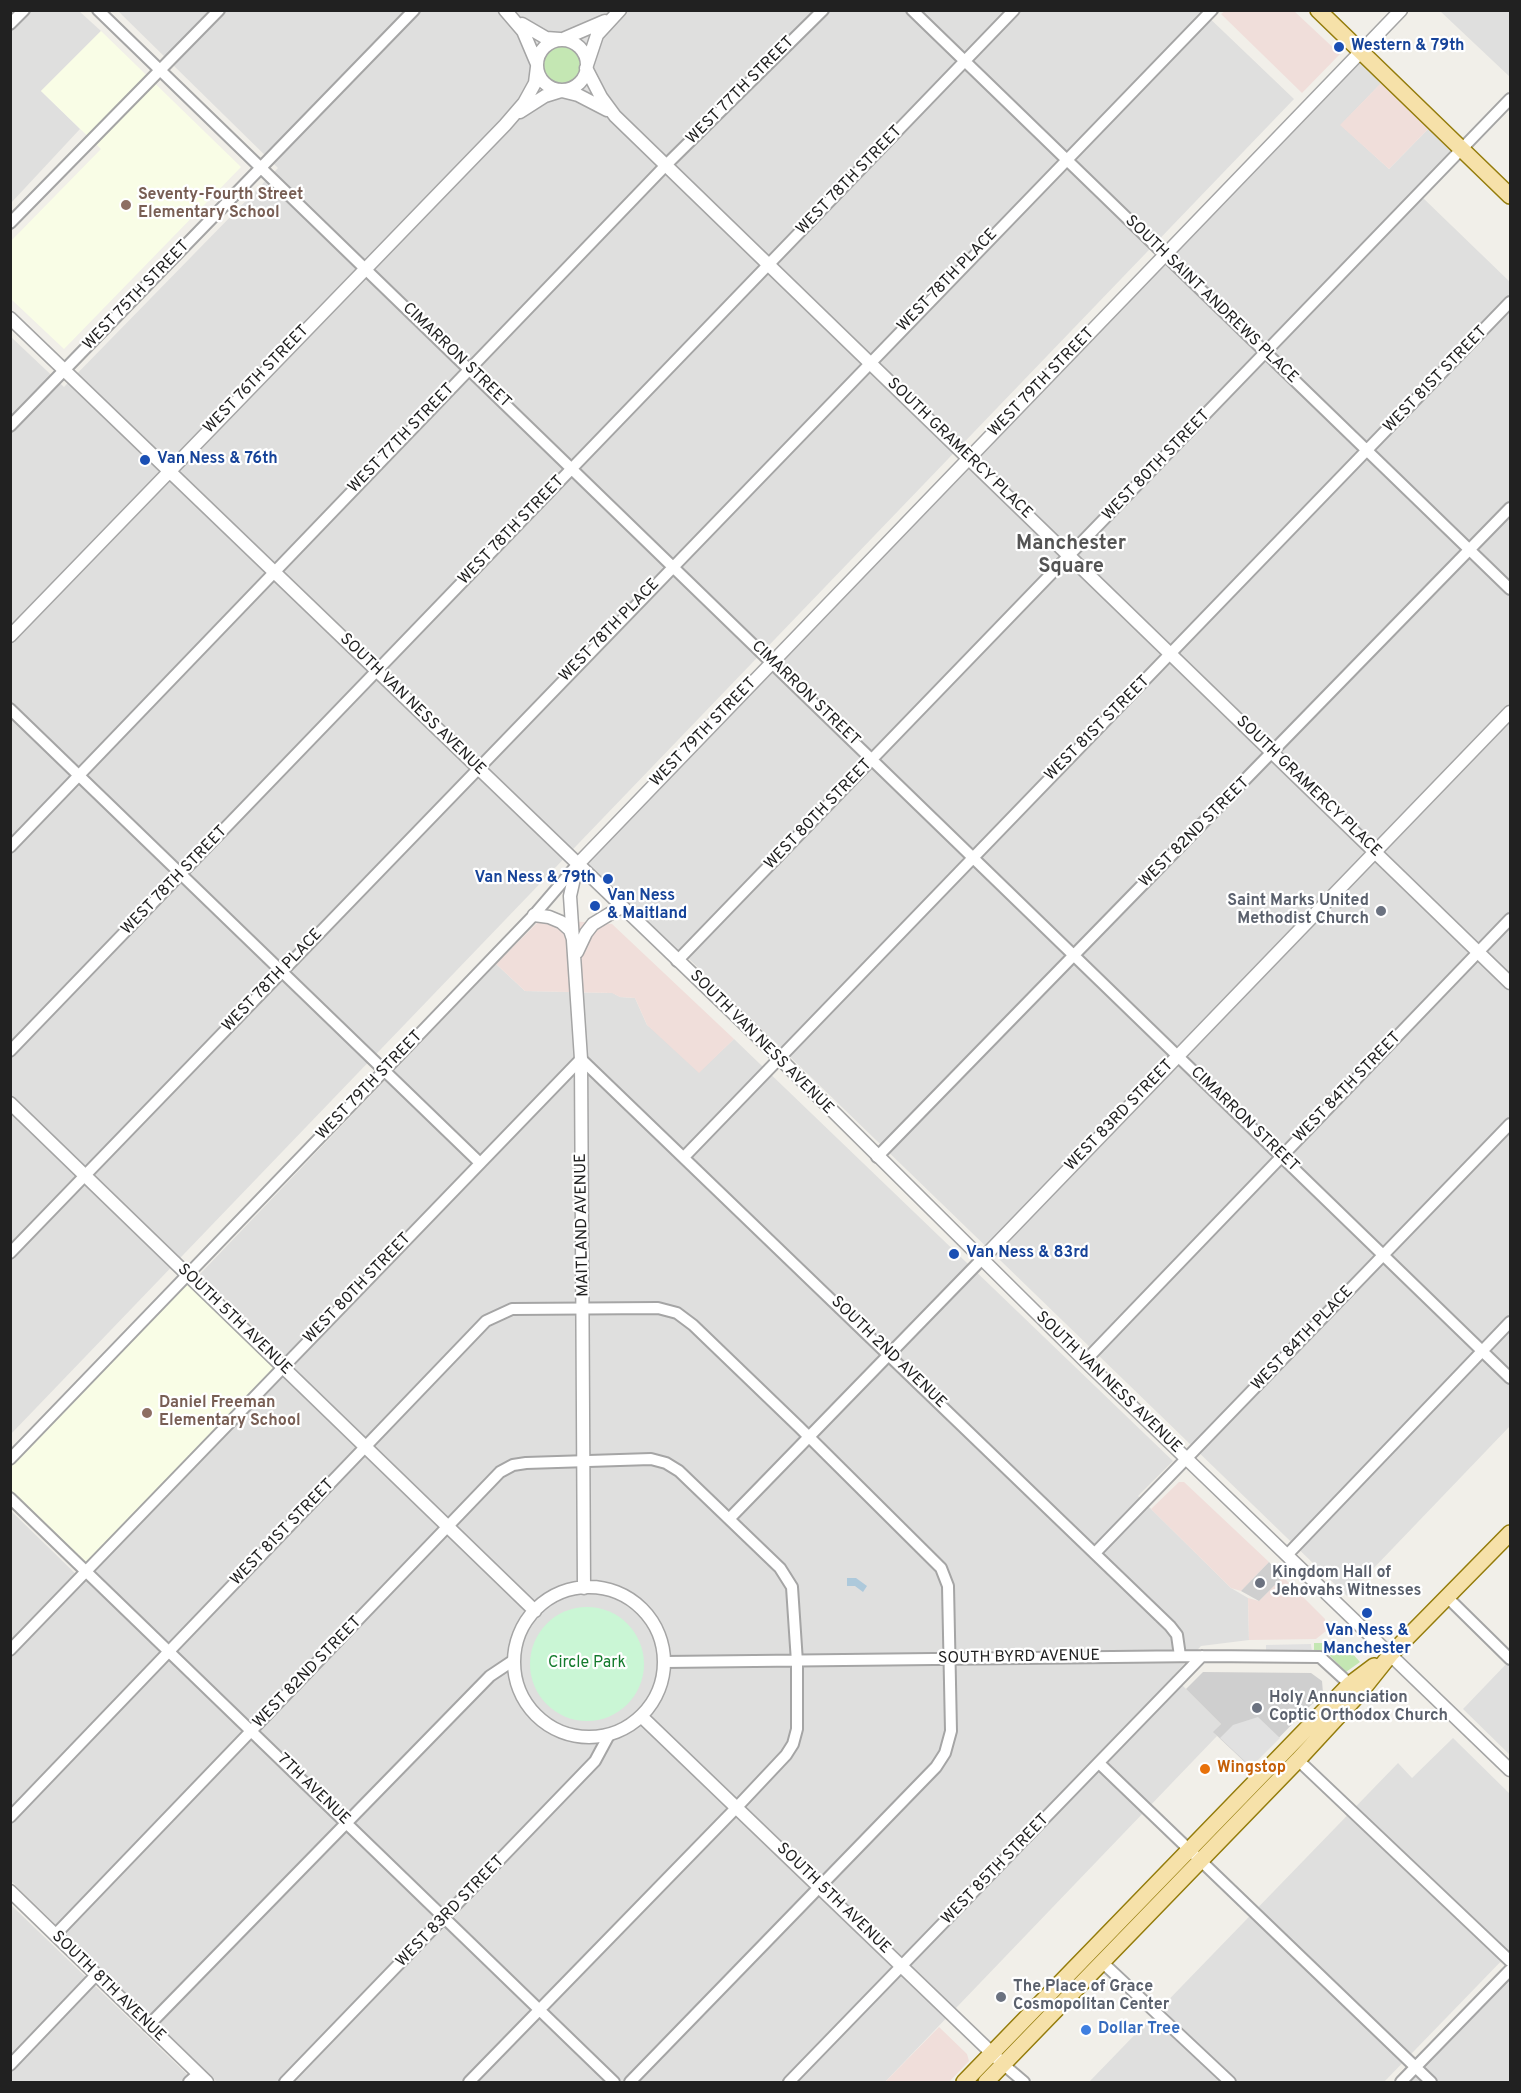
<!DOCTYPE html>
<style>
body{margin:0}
#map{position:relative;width:1521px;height:2093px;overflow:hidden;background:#f1efe9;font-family:Overpass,sans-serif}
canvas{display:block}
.frame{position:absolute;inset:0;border:12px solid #212121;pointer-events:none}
</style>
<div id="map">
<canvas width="1521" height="2093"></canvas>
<div class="frame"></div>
</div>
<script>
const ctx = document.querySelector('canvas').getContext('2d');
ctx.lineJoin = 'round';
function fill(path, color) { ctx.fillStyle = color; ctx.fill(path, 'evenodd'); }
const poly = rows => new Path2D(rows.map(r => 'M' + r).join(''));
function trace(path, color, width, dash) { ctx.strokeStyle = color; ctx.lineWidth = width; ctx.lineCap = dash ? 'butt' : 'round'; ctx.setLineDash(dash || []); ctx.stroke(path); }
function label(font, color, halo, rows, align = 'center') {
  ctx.font = font + ' Overpass,sans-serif'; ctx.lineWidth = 4.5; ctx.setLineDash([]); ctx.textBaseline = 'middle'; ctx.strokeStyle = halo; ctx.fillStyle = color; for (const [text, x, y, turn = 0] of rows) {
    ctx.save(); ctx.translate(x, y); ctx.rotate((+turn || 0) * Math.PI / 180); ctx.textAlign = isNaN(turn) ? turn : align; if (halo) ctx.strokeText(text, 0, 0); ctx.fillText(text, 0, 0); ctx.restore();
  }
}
const residential = poly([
 [11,11,79,11,101,31,41,91,80,129,11,203],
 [118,11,1202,11,1294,99,11,1434,10,336,64,387,278,168],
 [1440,11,1510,11,1510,77],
 [1361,52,1387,77,1341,125,1389,169,1434,123,1462,150,677,961,577,865],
 [1422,197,1510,282,1510,1426,1347,1596,688,958],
 [496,964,525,991,613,993,620,997,635,998,647,1025,706,1065,734,1039,1173,1461,1138,1496,1231,1588,1248,1598,1249,1640,1201,1646,1173,1676,1221,1724,1214,1732,1217,1736,885,2082,217,2082,11,1881,10,1510,84,1582,294,1365,200,1274],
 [1510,1660,1510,1755,1463,1709],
 [1453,1738,1510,1794,1510,1952,1384,2082,1089,2082,1398,1763,1412,1778],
 [11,1905,195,2082,11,2082],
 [1510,1979,1510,2082,1410,2082]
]);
const commercial = poly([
 [1225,11,1294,11,1340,54,1302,93,1221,14],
 [1387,77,1434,123,1389,169,1340,125],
 [541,919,612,924,734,1039,699,1073,647,1025,635,998,620,997,612,993,525,991,496,964],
 [1179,1482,1184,1482,1269,1562,1241,1591,1231,1588,1151,1509],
 [1283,1577,1325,1619,1326,1631,1316,1639,1249,1640,1248,1598,1259,1601],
 [939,2027,967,2054,969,2061,949,2082,885,2082]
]);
const education = poly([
 [101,31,241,167,64,349,11,299,10,242,101,149,41,91],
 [188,1277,283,1366,87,1570,11,1498,10,1459]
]);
const religious = poly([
 [1269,1562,1283,1577,1259,1601,1241,1591],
 [1203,1672,1311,1673,1322,1681,1323,1693,1250,1767,1213,1732,1221,1724,1186,1689]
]);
const grass = poly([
 '539 65a23 23 0 1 1 46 0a23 23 0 1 1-46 0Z',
 [1314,1643,1349,1643,1351,1652,1360,1662,1346,1672,1326,1652,1314,1652]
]);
const park = poly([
 '530 1664a57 57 0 1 1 114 0a57 57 0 1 1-114 0Z'
]);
const parking = poly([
 [1311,1644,1312,1652,1266,1653,1266,1645],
 [1258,1717,1280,1738,1251,1767,1220,1738,1233,1725]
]);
const water = poly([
 [847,1578,856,1578,867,1586,863,1592,855,1586,847,1586]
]);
const minor = poly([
 [98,10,1510,1378],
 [912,10,1510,589],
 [10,24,24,10],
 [10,223,219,10],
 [10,426,414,10],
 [10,709,480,1163],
 [10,847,666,165,823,10],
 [677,961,1510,99],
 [10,1051,1014,10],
 [685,1156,1510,302],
 [877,1157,1510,508],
 [10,1253,1212,10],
 [1085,1361,1510,919],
 [10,1459,384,1071,534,915,577,865],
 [10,1498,614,2082],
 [729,1519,982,1259],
 [1095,1553,1510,1124],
 [1287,1555,1510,1322],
 [1447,1597,1510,1659],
 [10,1650,581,1059,1170,1626,1177,1635,1180,1656],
 [665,1662,1202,1656,1320,1657,1354,1688],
 [1298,1760,1510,1961],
 [1100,1764,1431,2082],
 [10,1817,486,1321,512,1309,658,1308,677,1313,693,1325,799,1427,941,1568,948,1586,951,1731,945,1753,936,1767,630,2082],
 [55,1935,500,1472,513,1465,526,1463,651,1459,666,1463,679,1471,780,1568,792,1587,797,1662,797,1729,793,1744,786,1755,738,1806,469,2082],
 [1102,1962,1230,2082],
 [148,2026,490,1676,514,1660],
 [10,2065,96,1975],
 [1004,2065,1024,2082],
 [189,2082,198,2074],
 [285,2082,595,1761,609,1735],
 [789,2082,1202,1656],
 [1401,2082,1510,1970]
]);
const tertiary = poly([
 [505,10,523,31,537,64],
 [522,24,546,38,560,39],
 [563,39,605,21],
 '537 65a25 25 0 1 1 50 0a25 25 0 1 1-50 0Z',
 [587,65,597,35,620,10],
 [586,68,601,97,615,116,1510,983],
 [562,91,578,95,607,110],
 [520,112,545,96,561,91],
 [10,318,757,1036,1085,1361,1510,1770],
 [10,636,505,125,524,103,535,83,537,67],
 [534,915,549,917,561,922,570,930,573,939],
 [577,952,586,933,593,924,621,907],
 [10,1103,535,1611],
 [982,1259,1510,712],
 '514 1662a75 75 0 1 1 150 0a75 75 0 1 1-150 0Z',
 [584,1588,581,1059,570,896,577,865,1401,10],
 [641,1716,997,2058],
 [10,1891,207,2082]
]);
const primary = poly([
 [1318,10,1510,196],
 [964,2082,1350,1684,1374,1666],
 [986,2082,1298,1760,1359,1694,1391,1654,1510,1533]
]);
const markers = [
 [1339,47,6,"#1a4fb4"],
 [126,205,6,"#8d6e63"],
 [145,460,6,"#1a4fb4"],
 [608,879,6,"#1a4fb4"],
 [595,906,6,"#1a4fb4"],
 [1381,911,6,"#6b7280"],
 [954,1254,6,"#1a4fb4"],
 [147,1413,6,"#8d6e63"],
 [1260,1583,6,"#6b7280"],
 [1367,1613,6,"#1a4fb4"],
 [1257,1708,6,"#6b7280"],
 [1205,1769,6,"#e8710a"],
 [1001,1997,6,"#6b7280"],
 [1086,2030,6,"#3f7fe0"]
];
const transitNames = [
 ["Western & 79th",1351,47],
 ["Van Ness & 76th",157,460],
 ["Van Ness & 79th",596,879,"right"],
 ["Van Ness",607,897],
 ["& Maitland",607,915],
 ["Van Ness & 83rd",966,1254],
 ["Van Ness &",1367,1632,"center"],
 ["Manchester",1367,1650,"center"]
];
const streetNames = [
 ["WEST 77TH STREET",741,91,-45],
 ["WEST 78TH STREET",850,181,-46],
 ["WEST 78TH PLACE",948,281,-46],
 ["WEST 75TH STREET",137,296,-46],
 ["SOUTH SAINT ANDREWS PLACE",1211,300,44],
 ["CIMARRON STREET",456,356,44],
 ["WEST 76TH STREET",257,380,-46],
 ["WEST 81ST STREET",1436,380,-46],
 ["WEST 79TH STREET",1042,383,-46],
 ["WEST 77TH STREET",402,439,-46],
 ["SOUTH GRAMERCY PLACE",959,449,44],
 ["WEST 80TH STREET",1157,466,-46],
 ["WEST 78TH STREET",512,531,-46],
 ["WEST 78TH PLACE",610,631,-46],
 ["CIMARRON STREET",805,694,44],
 ["SOUTH VAN NESS AVENUE",412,705,44],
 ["WEST 81ST STREET",1098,729,-45],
 ["WEST 79TH STREET",704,733,-46],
 ["SOUTH GRAMERCY PLACE",1308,787,44],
 ["WEST 80TH STREET",819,815,-46],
 ["WEST 82ND STREET",1195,833,-45],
 ["WEST 78TH STREET",175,881,-46],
 ["WEST 78TH PLACE",273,981,-46],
 ["SOUTH VAN NESS AVENUE",761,1043,45],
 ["WEST 79TH STREET",370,1086,-46],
 ["WEST 84TH STREET",1348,1088,-46],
 ["WEST 83RD STREET",1120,1116,-46],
 ["CIMARRON STREET",1244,1120,44],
 ["MAITLAND AVENUE",583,1225,-91],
 ["WEST 80TH STREET",358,1289,-46],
 ["SOUTH 5TH AVENUE",234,1320,44],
 ["WEST 84TH PLACE",1303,1339,-46],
 ["SOUTH 2ND AVENUE",888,1353,44],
 ["SOUTH VAN NESS AVENUE",1108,1383,44],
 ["WEST 81ST STREET",283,1533,-46],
 ["SOUTH BYRD AVENUE",1019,1658,-1],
 ["WEST 82ND STREET",308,1673,-46],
 ["7TH AVENUE",313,1790,44],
 ["WEST 85TH STREET",996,1870,-46],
 ["SOUTH 5TH AVENUE",833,1899,44],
 ["WEST 83RD STREET",451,1912,-46],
 ["SOUTH 8TH AVENUE",108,1987,44]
];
const educationNames = [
 ["Seventy-Fourth Street",138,196],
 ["Elementary School",138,214],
 ["Daniel Freeman",159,1404],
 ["Elementary School",159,1422]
];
const worshipNames = [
 ["Saint Marks United",1369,902,"right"],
 ["Methodist Church",1369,920,"right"],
 ["Kingdom Hall of",1272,1574],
 ["Jehovahs Witnesses",1272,1592],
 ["Holy Annunciation",1269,1699],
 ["Coptic Orthodox Church",1269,1717],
 ["The Place of Grace",1013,1988],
 ["Cosmopolitan Center",1013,2006]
];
const parkNames = [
 ["Circle Park",587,1664]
];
const foodNames = [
 ["Wingstop",1217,1769]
];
const shopNames = [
 ["Dollar Tree",1098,2030]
];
const quarterNames = [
 ["Manchester",1071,545],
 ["Square",1071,568]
];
fill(residential, '#dfdfde');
fill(commercial, '#f0deda');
fill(education, '#f9fde6');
fill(religious, '#cfcfcf');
fill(grass, '#c4e7b3');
fill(park, '#caf6d5');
fill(parking, '#e1e1e1');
fill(water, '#adc9db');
trace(minor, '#a5a5a5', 14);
trace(tertiary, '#a5a5a5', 15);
trace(primary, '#947c0b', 18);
trace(minor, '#fff', 10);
trace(tertiary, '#fff', 12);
trace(primary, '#f6e1a9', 15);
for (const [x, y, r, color] of markers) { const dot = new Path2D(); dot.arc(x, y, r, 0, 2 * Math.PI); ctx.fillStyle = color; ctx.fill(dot); trace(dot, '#fff', 2); }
label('bold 16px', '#164399', '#fff', transitNames, 'left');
label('16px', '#212121', '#fff', streetNames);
label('bold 16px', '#785e54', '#fff', educationNames, 'left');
label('bold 16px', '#5b616d', '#fff', worshipNames, 'left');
label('16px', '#147b2d', '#fff', parkNames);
label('bold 16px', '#c56008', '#fff', foodNames, 'left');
label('bold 16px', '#366cbe', '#fff', shopNames, 'left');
label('bold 20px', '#545454', '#fff', quarterNames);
</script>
